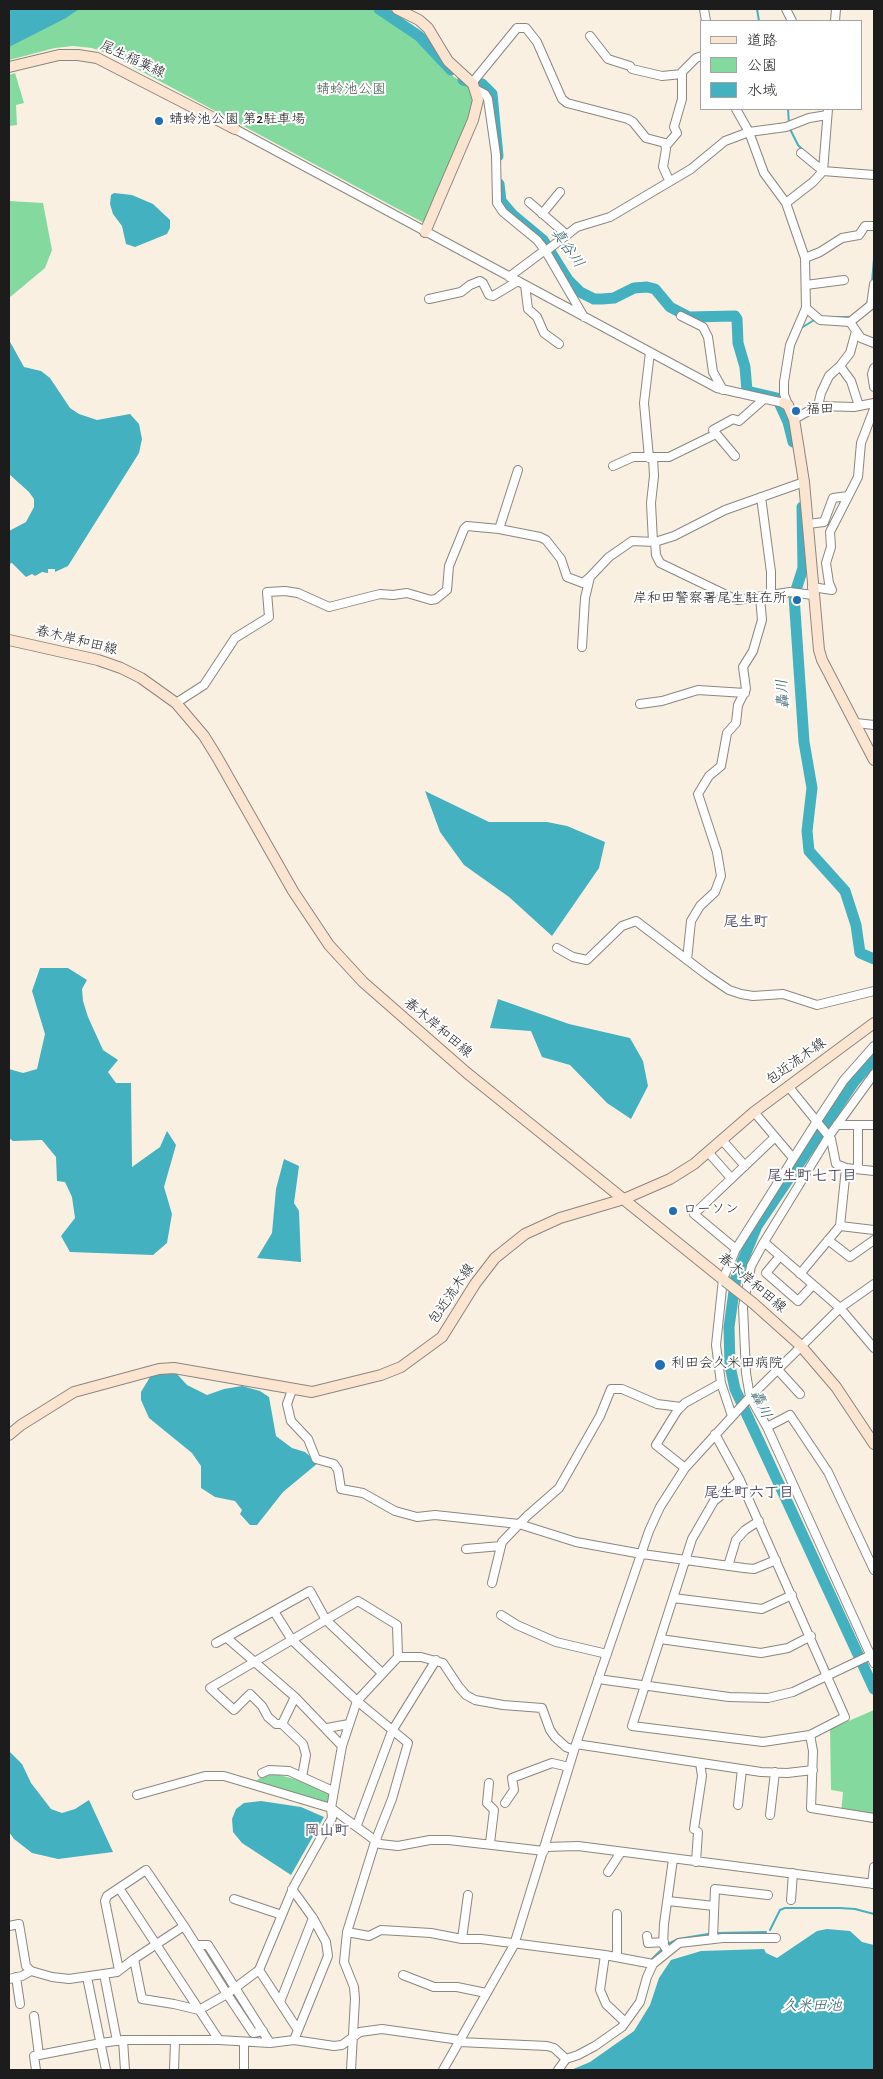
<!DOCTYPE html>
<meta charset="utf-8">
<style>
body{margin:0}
#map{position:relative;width:883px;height:2079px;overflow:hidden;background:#faf0e2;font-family:"Gochi Hand","Klee One",sans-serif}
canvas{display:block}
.frame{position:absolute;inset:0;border:10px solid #1c1c1c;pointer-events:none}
.legend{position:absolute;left:700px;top:20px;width:162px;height:90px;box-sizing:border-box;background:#fff;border:1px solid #a4a4a4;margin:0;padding:6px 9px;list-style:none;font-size:15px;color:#1c1c1c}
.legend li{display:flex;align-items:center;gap:10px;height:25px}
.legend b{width:25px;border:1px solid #a4a4a4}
</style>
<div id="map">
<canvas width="883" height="2079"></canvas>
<div class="frame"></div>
<ul class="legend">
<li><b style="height:6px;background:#fce5d0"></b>道路</li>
<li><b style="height:14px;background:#84da9e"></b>公園</li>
<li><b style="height:14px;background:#43b1c0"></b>水域</li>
</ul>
</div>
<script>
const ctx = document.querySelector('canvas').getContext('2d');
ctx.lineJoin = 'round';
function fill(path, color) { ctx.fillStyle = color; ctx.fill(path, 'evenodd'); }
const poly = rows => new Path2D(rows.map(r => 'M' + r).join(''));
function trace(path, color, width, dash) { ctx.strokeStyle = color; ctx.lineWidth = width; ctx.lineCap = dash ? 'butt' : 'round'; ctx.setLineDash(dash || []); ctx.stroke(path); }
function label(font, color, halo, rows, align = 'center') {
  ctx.font = font + ' "Gochi Hand","Klee One",sans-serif'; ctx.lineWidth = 4; ctx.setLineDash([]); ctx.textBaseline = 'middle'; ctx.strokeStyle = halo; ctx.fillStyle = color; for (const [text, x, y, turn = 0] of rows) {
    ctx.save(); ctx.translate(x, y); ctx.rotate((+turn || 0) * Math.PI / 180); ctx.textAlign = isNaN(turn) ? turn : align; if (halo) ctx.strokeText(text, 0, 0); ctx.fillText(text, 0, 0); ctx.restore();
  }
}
const green = poly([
 [9,9,376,9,418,38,454,77,469,85,474,107,424,223,111,55,92,48,73,46,55,48,9,60],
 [15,73,24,103,16,105,17,125,9,126,9,75],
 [9,201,43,203,52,250,45,268,9,298],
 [874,1710,874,1816,841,1813,843,1792,831,1790,830,1729],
 [268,1772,302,1781,329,1793,328,1804,256,1781]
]);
const water = poly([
 [9,9,79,9,66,18,9,47],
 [114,193,132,195,153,204,170,220,170,228,167,234,135,247,126,244,122,226,113,214,110,204,111,195],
 [9,340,24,367,41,371,50,378,70,408,79,414,97,420,130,414,139,424,142,439,139,453,68,566,55,572,55,569,48,569,48,573,42,572,35,576,32,574,26,577,12,563,9,564,9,531,26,522,34,507,34,499,29,492,9,474],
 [425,791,489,822,547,822,567,826,605,842,599,868,552,936,509,897,464,865,440,832],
 [40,968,68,968,87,980,82,989,83,1001,88,1017,103,1050,118,1060,108,1072,116,1083,131,1083,132,1167,160,1147,167,1131,176,1145,164,1187,172,1214,167,1243,153,1255,70,1252,61,1236,75,1218,72,1197,65,1182,57,1181,56,1157,42,1140,13,1141,9,1138,9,1069,23,1073,37,1069,45,1034,32,991],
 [498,999,569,1024,630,1038,643,1061,648,1086,631,1119,607,1103,570,1065,542,1057,531,1031,490,1028],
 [284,1159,299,1166,294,1203,299,1211,301,1262,257,1258,272,1233,276,1189],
 [162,1373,177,1374,187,1385,207,1395,224,1389,242,1386,260,1391,269,1397,276,1436,292,1448,305,1452,318,1463,283,1492,257,1525,250,1525,240,1514,242,1510,235,1501,215,1497,201,1488,201,1466,192,1453,149,1418,141,1400,141,1392,150,1377],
 [9,1751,22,1764,31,1783,51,1809,62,1813,75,1809,89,1800,113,1852,58,1859,32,1853,14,1839,9,1832],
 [261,1801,301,1807,324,1817,291,1875,242,1843,233,1832,232,1819,236,1809,244,1803],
 [827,1929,850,1931,862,1942,874,1945,874,2070,571,2070,590,2062,634,2031,650,2005,659,1978,671,1960,701,1951,764,1949,766,1953,777,1958,817,1931]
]);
const stream = poly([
 [757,9,759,21],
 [788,109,789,124],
 [790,129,798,145,804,151],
 [872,282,874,259],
 [830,317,850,317],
 [801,328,816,319],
 [790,366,794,344],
 [770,1930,780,1910,785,1908,840,1908,855,1909,874,1914],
 [717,1933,766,1932],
 [666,1945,678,1939,708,1934],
 [651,1960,663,1948]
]);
const river = poly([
 [379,9,419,36,451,70],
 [463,80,482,84,492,94,498,156],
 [499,184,501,201,513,215,543,240,568,280,580,292,594,299,602,299,614,298,634,288,647,287,655,289,670,307,689,317,735,316,737,319,738,343,745,367,747,391,777,398,788,422,793,442],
 [802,507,803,568,794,596,804,742,812,788,807,831,809,851,845,891,856,925,860,953,874,959],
 [874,1059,854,1082,757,1226,736,1277,729,1327,730,1366,735,1389,874,1689]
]);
const street = poly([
 [704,9,706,21],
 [786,9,792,21],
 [835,21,836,9],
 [590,36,608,59,630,66,632,69,662,76,682,74],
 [472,83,517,28,526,28,537,42,562,99,567,103,628,119,633,122,646,138,665,143,666,149,663,167,669,180],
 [475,89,485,94,488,99,496,155,497,203,503,212,537,240,545,250,584,317],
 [736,109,749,132,764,173,786,203,805,258,806,308,790,345,784,382,784,394,788,405],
 [235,129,717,388,784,403],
 [666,146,677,133,674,127,682,99,682,72,696,58,702,56],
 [801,153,823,171,874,175],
 [529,202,567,235],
 [786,203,813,182,823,171,828,109],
 [542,214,560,192],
 [546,251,577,227,610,217,691,169,725,141,749,132,786,127,809,118,827,115],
 [805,258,820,252,842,238,859,235,865,226,874,226],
 [509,277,545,250],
 [525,285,528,309,537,317,544,333,559,344],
 [806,285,844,280],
 [429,299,461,292,470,285,480,281,483,283,489,295,493,296,518,281],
 [806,308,820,320,850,322,861,338,874,343],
 [681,316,703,327,708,337,713,372,723,390],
 [850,322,871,305,874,284],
 [840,366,851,381,859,406],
 [874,368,872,374,874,387],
 [818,406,821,393,829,376,840,366,850,353,856,331],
 [794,419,818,406,854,407,874,403],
 [735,456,713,430,733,419,739,421,764,399],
 [649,458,644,403,650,352],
 [653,458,654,476,651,503,653,542],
 [613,466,633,457,669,457,716,434],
 [761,497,771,572,771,595],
 [808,524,824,522,833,498,848,496],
 [499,529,518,470],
 [655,542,656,555,660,563,737,600,790,592,813,595],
 [812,587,832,590,829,583,826,563,831,547,830,532,858,477,861,443,874,409],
 [582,647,585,598,590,577,609,557,632,541,655,542,674,536,725,510,804,482],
 [176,703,204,685,235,638,269,617,267,592,285,591,298,593,329,607,380,594,393,595,407,593,431,600,436,599,447,590,449,566,464,529,467,526,499,529,540,537,546,540,561,559,567,577,583,583,590,577],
 [640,704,662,701,698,690,745,693],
 [856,723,874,725],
 [557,948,573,957,587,960,622,926,636,921,707,975,729,990,741,994,753,996,783,994,817,1005,874,991],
 [687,960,691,921,700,906,715,892,721,876,717,852,698,794,709,776,721,766,727,733,736,723,738,705,746,689,743,667,753,651,762,620,760,597],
 [874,1074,829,1136,764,1242,751,1266,743,1307,746,1373,750,1397,767,1427,874,1663],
 [788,1086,831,1139,836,1164,846,1168,874,1171],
 [754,1112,793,1158],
 [837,1125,874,1125],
 [858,1125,858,1169],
 [722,1140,745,1166],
 [708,1152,731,1178],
 [840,1226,874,1230],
 [828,1240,850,1257,874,1240],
 [764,1242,840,1308,874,1348],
 [736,1249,694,1214,774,1138],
 [780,1256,766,1273,798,1301,813,1285],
 [800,1274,840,1226,846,1168],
 [778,1370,800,1394],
 [292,1390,287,1404,291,1421,308,1439,316,1459,334,1464,338,1470,341,1489,363,1493,395,1511,417,1517,435,1515,519,1524,576,1542,642,1554,744,1568,754,1569,776,1560],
 [732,1416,721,1383,716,1345,723,1279,736,1249,817,1121,844,1080,874,1046],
 [767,1427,790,1415,828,1472,874,1570],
 [715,1434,740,1480,845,1717,810,1735,763,1742,632,1726,692,1539,714,1501,740,1480],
 [685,1468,656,1445,677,1411,685,1403,721,1383],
 [466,1549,501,1546],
 [728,1566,736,1540,745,1530,759,1521],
 [492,1583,502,1542,527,1516,559,1488,600,1416,611,1389,622,1389,657,1404,681,1407],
 [673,1598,762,1609,792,1595],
 [275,1613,292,1640,357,1701,408,1743,392,1799,375,1842,347,1932,344,1962,354,1987,355,1999,351,2070],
 [501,1615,517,1625,556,1642,607,1654],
 [227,1638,295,1697,342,1746],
 [660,1639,761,1653,788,1648,811,1636],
 [216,1643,310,1591,326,1620,382,1673],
 [398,1657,421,1657,443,1663,459,1687,466,1695,475,1700,503,1705,542,1708,550,1730,555,1737,566,1747,574,1750],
 [598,1679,729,1697,768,1698,793,1692,873,1654],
 [282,1724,295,1697],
 [327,1728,349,1724],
 [810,1735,813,1751,811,1808,874,1818],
 [576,1744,761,1772,787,1773,813,1770],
 [262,1773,269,1770,289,1771,302,1777],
 [489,1783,487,1803,494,1810,490,1843],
 [333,1791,302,1777,306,1755,303,1744,282,1724,276,1724,268,1717,262,1706,250,1694,234,1710,210,1688,358,1601,397,1625,398,1657,357,1701,342,1746,331,1808,380,1844,398,1846,430,1840,449,1840,544,1851],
 [137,1795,205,1776,224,1776,331,1808,332,1818,294,1886,259,1970],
 [505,1803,514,1790,512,1778,552,1763,569,1767],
 [738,1805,742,1769],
 [770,1815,775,1772],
 [357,1825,392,1731,436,1660],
 [694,1829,702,1776,700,1763],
 [545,1847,578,1846,874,1884],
 [696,1862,698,1832],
 [608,1872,621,1852],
 [872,1884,874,1867],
 [119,1888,107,1896,105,1901,119,1970],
 [234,1899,282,1915],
 [791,1900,793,1873],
 [668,1901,714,1906],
 [9,1926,19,1924,26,1966,31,1971,52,1977,69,1979,117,1972,134,1959],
 [184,1926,146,1870,119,1888,219,2040,270,2043,294,2040,328,1956,326,1942,313,1918,292,1889],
 [347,1932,369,1936,381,1930,431,1933,462,1939,481,1939,605,1955,653,1964],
 [647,1936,648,1943,664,1942],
 [713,1938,715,1889,768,1895],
 [462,1939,468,1895],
 [196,1945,208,1945,270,2043],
 [667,1950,663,1944,664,1924,673,1859],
 [605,1955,600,1990,606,2004,625,2022],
 [617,1957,617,1914],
 [104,1974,117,2041],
 [403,1975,434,1987,457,1987,486,1993],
 [16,1977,20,2004],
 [87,1977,106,2070],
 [9,1979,22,1976,31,1971],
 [280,2002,313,1918],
 [34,2016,39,2055],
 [263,2031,253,2033,227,1994,184,1926,134,1959,142,1999,174,2004,199,2010,227,1994,259,1970,298,2030],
 [123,2040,125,2070],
 [294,2040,334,2046,342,2045,360,2032,382,2029,460,2040],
 [244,2042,244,2070],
 [459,2042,547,2046,554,2048,566,2059],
 [36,2070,34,2056,101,2043,123,2040,219,2040],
 [174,2070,175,2041],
 [443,2070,514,1945,576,1744,649,1531,660,1507,685,1468,750,1397,840,1308,874,1284],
 [558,2070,566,2059,578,2055,595,2046,622,2027,640,2002,647,1977,653,1964,679,1943,723,1938,776,1938]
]);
const secondary = poly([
 [397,9,419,20,428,28,448,61,473,84,478,100,473,120,425,232],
 [9,67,59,55,78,55,97,58,235,129],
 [784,403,788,405,794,419,804,482,819,650,822,660,874,760],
 [9,640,98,660,121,668,141,678,176,703,204,736,217,757,293,891,329,945,363,982,467,1073,725,1281],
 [753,1303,800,1345,836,1387,874,1444],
 [9,1435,21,1425,74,1392,159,1369,174,1368,312,1392,381,1375,401,1367,442,1337,475,1284,495,1258,525,1234,560,1218,624,1199,670,1179,694,1164,754,1112,874,1023]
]);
const secondaryBridge = poly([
 [725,1281,753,1303]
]);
const markers = [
 [159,121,5,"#1f6fb2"],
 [796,411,5,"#1f6fb2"],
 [797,600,5,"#1f6fb2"],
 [673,1211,5,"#1f6fb2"],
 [660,1365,6,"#1f6fb2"]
];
const streetNames = [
 ["尾生稲葉線",132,61,25],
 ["春木岸和田線",76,642,14],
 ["春木岸和田線",437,1029,40],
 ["包近流木線",797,1063,-36],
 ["春木岸和田線",751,1284,40],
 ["包近流木線",453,1295,-56]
];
const parkNames = [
 ["蜻蛉池公園",351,91]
];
const poiNames = [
 ["蜻蛉池公園 第2駐車場",169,121],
 ["福田",806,411],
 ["岸和田警察署尾生駐在所",787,600,"right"],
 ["ローソン",683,1211],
 ["利田会久米田病院",671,1365]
];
const waterNames = [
 ["真谷川",566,249,55],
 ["轟川",785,694,-94],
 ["轟川",759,1405,65],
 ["久米田池",812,2008]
];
const neighbourhoodNames = [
 ["尾生町",746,924],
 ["尾生町七丁目",812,1178],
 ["尾生町六丁目",749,1495],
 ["岡山町",327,1833]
];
fill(green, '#84da9e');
fill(water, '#43b1c0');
trace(stream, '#43b1c0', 2);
trace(river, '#43b1c0', 11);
trace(street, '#8b867f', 10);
trace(secondary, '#8b867f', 12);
trace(street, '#fff', 8);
trace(secondary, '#fce5d0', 10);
trace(secondaryBridge, '#8b867f', 12, []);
trace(secondaryBridge, '#fce5d0', 10);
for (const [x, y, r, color] of markers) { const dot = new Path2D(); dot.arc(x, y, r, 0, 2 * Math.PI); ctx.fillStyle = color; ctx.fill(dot); trace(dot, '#fff', 2); }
label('14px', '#1c1c1c', '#fff', streetNames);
label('14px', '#405e4a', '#fff', parkNames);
label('14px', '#1c1c1c', '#fff', poiNames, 'left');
label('italic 15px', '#2e5f66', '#fff', waterNames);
label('bold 15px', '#524c63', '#fff', neighbourhoodNames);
</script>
